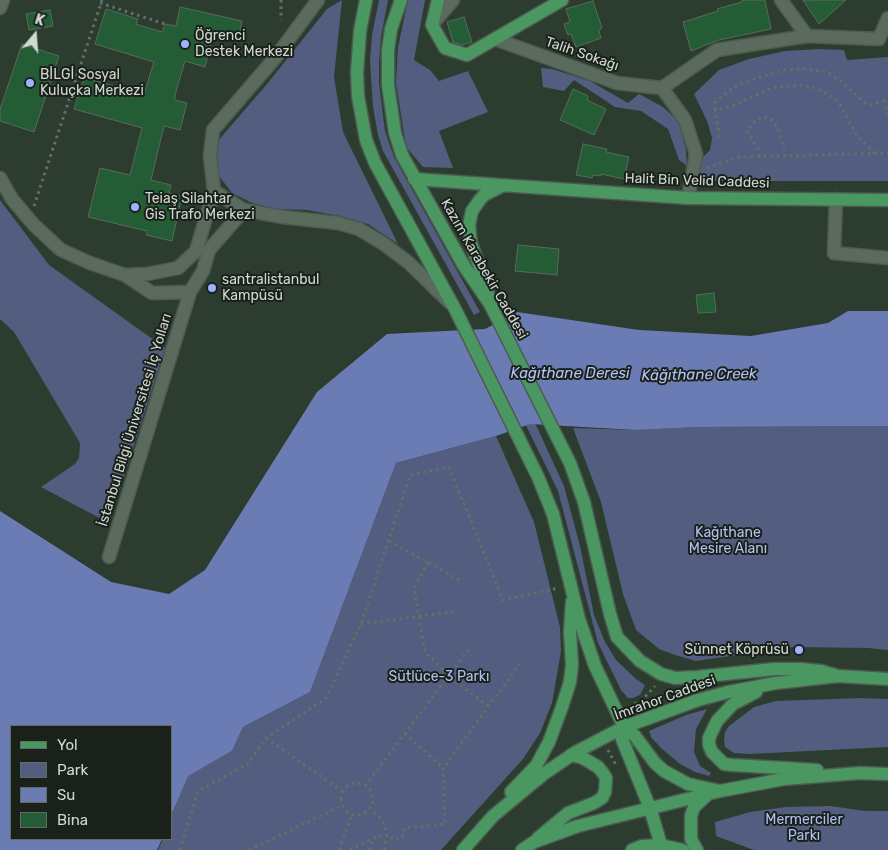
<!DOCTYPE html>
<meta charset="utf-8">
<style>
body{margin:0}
#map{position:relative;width:888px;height:850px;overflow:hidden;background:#2c3c2f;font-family:Rubik,sans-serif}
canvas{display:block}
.legend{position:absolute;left:10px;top:725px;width:162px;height:115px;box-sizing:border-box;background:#1a211b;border:1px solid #626b64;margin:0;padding:6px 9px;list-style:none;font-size:15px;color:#cfd9d1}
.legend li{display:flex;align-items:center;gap:10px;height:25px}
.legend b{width:25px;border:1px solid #626b64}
.north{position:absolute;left:10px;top:10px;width:50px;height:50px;-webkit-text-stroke:4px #1a211b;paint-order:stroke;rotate:18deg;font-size:14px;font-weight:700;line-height:20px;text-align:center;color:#cfd9d1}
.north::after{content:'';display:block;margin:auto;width:18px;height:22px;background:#cfd9d1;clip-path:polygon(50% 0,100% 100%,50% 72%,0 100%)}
</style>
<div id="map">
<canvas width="888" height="850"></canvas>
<ul class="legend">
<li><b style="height:6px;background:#4a9762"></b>Yol</li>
<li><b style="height:14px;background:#525d7f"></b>Park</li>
<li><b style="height:14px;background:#6b7bb4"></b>Su</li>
<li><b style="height:14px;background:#245d35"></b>Bina</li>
</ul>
<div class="north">K</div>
</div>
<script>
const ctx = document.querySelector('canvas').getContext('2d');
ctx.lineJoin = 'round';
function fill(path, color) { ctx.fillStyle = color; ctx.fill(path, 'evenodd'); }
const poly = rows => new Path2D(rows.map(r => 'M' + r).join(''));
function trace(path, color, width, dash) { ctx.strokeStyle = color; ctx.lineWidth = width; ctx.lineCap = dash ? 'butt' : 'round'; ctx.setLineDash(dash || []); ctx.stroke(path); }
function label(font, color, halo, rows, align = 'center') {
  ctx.font = font + ' Rubik,sans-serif'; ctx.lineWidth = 4; ctx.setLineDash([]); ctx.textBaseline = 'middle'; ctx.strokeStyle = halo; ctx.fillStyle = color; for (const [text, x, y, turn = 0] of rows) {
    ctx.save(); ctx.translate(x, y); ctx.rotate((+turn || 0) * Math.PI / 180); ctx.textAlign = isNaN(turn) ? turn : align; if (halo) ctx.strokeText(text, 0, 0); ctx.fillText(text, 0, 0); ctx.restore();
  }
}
const green = poly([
 [342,0,334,77,343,132,398,244,368,224,340,216,307,210,276,209,252,203,232,193,219,176,211,149,267,84,327,9],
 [379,0,388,0,381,37,379,63,379,83,385,131,394,157,480,312,474,315,383,151,378,135,373,107,370,61,372,35],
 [408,0,425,0,414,60,430,70,439,81,468,71,488,112,439,131,453,168,423,167,406,147,396,83,398,47],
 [818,49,844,50,847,60,888,57,888,181,698,181,699,161,710,150,712,138,707,121,694,94,719,70,749,59,785,51],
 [541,68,552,69,590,81,628,103,639,94,663,107,679,122,686,150,687,166,679,160,668,129,641,111,615,107,574,80,564,91,543,87],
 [0,200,49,265,165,348,109,523,41,487,75,464,79,458,80,443,14,332,0,319],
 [530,412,564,486,580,546,594,615,605,642,616,660,636,679,645,685,640,695,633,698,628,698,621,690,598,643,558,491,521,415],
 [888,426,888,650,868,648,793,647,696,661,675,655,659,649,636,630,623,594,601,502,573,428,637,430,700,427],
 [496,436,534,522,560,627,561,651,552,703,540,733,523,759,441,850,158,850,163,839,171,839,171,817,187,776,232,751,243,727,310,692,396,463],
 [860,698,888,699,888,747,749,754,734,753,725,747,724,740,725,732,729,726,754,707,776,701],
 [707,709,696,729,694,752,700,766,711,773,709,776,695,772,680,764,662,749,651,737,649,731,686,715],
 [831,806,865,811,888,811,888,850,754,850,716,836,715,822,750,812,786,807]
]);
const water = poly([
 [848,311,888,311,888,426,700,427,637,430,530,424,496,436,396,463,310,692,243,727,232,751,188,776,171,816,171,726,11,726,11,839,162,839,157,850,0,850,0,511,111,582,169,594,205,570,317,392,387,334,485,329,517,312,639,330,751,336,828,323]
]);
const building = poly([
 [742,0,765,0,771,29,719,40,691,51,683,22,718,11,717,9,742,2,742,0],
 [803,0,846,0,819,24,803,0],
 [593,1,602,28,599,31,601,38,576,47,571,34,568,35,564,24,570,22,566,9,593,1],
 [180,7,242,21,238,41,213,35,205,67,185,61,175,95,175,100,187,103,180,130,164,126,151,180,171,185,169,193,182,196,172,241,146,235,147,231,88,217,100,168,130,175,142,128,74,109,84,78,144,94,154,62,95,44,106,9,138,19,136,24,162,32,165,24,176,26,180,7],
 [50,10,53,26,29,30,26,14,50,10],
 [464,17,472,42,462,45,453,42,447,22,464,17],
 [22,44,59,56,34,132,0,121,0,109,22,44],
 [573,89,588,96,587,100,606,109,594,135,560,120,573,89],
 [583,144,607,149,606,152,629,157,624,179,601,174,601,176,593,175,592,178,576,175,583,144],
 [518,245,559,249,557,275,515,271,518,245],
 [714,293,716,312,698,313,696,295,714,293]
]);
const path = poly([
 [281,0,281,20],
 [100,3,165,24],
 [885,100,888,118],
 [715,109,720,140],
 [875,153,858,137,839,103,829,94,812,87,801,85,772,88,735,105,721,109,715,109,715,103,723,95,739,84,784,70,806,69,827,72,842,82,865,103,872,105,888,98],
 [759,156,759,150,747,132,748,129,757,119,765,117,772,120,778,128,786,156],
 [707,168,739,157,888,153],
 [34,206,102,0],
 [389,541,460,580],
 [428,562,414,589,425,652,449,676,488,706],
 [361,624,459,611],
 [629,707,642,700,655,686],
 [405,733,443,768],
 [266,738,343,792],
 [608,750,616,765],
 '341 799a16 16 0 1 1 32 0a16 16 0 1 1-32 0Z',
 [365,786,469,649],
 [180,850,198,791,247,765,266,738,326,698,361,624,410,475,449,467,503,600,559,588],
 [249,850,343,805],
 [339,850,352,814],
 [350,850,373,838,387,835,383,821,370,808],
 [369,850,373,839],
 [384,850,387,835,395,840,402,838,405,828,445,824,443,768,520,664]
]);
const minor = poly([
 [781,0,807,36],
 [0,8,3,0],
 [432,25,453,0],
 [495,39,617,83,662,88],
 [0,178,12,199,34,225,61,250,90,263,125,275,152,293,190,292],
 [214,191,244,210,283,217,338,223,359,229,384,244,409,263,450,303],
 [688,198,696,154,685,120,662,88,717,50,807,36,879,39,888,18],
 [836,199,834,253,888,258],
 [125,275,147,274,178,268,196,251,214,191,210,156,213,130,275,58,318,0],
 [109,557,190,292,203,271,209,250,244,210]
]);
const major = poly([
 [366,0,360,31,357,73,358,96,366,140,375,163,455,309,538,477,553,514,579,619,595,666,624,727,635,736,655,763,664,771,688,784,720,791],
 [401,0,391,29,388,50,388,85,395,133,402,155,464,266,490,304,570,463,584,502,610,614,617,637,640,661,661,674,675,678,697,677,774,669,800,669,821,671,838,676],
 [438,0,432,25,445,48,467,55,562,0],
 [414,179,688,198,888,200],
 [489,299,486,285,471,243,469,225,472,211,479,201,484,195,500,187],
 [756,692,733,704,717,721,709,738,709,745,712,752,724,764,732,765,817,770],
 [624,727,622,739,650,808,661,845],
 [511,792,536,766,549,742,562,707,570,682,572,665,570,632,572,602],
 [538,838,568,813,594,803,602,798,605,792,606,778,603,773,598,767,583,758,571,755],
 [463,850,493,816,545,773,576,752,624,727,698,700,728,692,776,683,838,676,888,679],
 [522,850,534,842,578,826,720,791,784,779,860,773,888,774],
 [632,850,642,846,661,845,683,850],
 [697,850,691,839,691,816,694,807,707,795]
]);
const markers = [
 [185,44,5,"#9eb3fd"],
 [30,83,5,"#9eb3fd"],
 [135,207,5,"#9eb3fd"],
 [212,288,5,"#9eb3fd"],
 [799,650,5,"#9eb3fd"]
];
const poiNames = [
 ["Öğrenci",195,36],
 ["Destek Merkezi",195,52],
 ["BİLGİ Sosyal",40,75],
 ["Kuluçka Merkezi",40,91],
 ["Teiaş Silahtar",145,199],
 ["Gis Trafo Merkezi",145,215],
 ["santralistanbul",222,280],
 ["Kampüsü",222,296],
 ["Sünnet Köprüsü",789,650,"right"]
];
const streetNames = [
 ["Talih Sokağı",582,54,19],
 ["Halit Bin Velid Caddesi",697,181,2],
 ["Kazım Karabekir Caddesi",484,269,60],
 ["İstanbul Bilgi Üniversitesi İç Yolları",135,420,-73],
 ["İmrahor Caddesi",665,698,-20]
];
const parkNames = [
 ["Kağıthane",728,533],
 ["Mesire Alanı",728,549],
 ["Sütlüce-3 Parkı",439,677],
 ["Mermerciler",804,820],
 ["Parkı",804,836]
];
const waterNames = [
 ["Kağıthane Deresi",570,374],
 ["Kâğıthane Creek",699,375,-1]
];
fill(green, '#525d7f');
fill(water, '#6b7bb4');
fill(building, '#245d35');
trace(building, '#596a5c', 1);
trace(minor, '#4c5a4f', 15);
trace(major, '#4c5a4f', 15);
trace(path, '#627065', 3, [2.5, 4]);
trace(minor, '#5a6b5d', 12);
trace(major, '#4a9762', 12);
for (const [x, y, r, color] of markers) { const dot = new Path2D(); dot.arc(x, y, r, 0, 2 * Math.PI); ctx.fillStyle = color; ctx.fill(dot); trace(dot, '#1a211b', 2); }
label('14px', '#cfd9d1', '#1a211b', poiNames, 'left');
label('14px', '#cfd9d1', '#1a211b', streetNames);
label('14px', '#b1c0f1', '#1a211b', parkNames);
label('italic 15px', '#b5c4f6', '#1a211b', waterNames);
</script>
